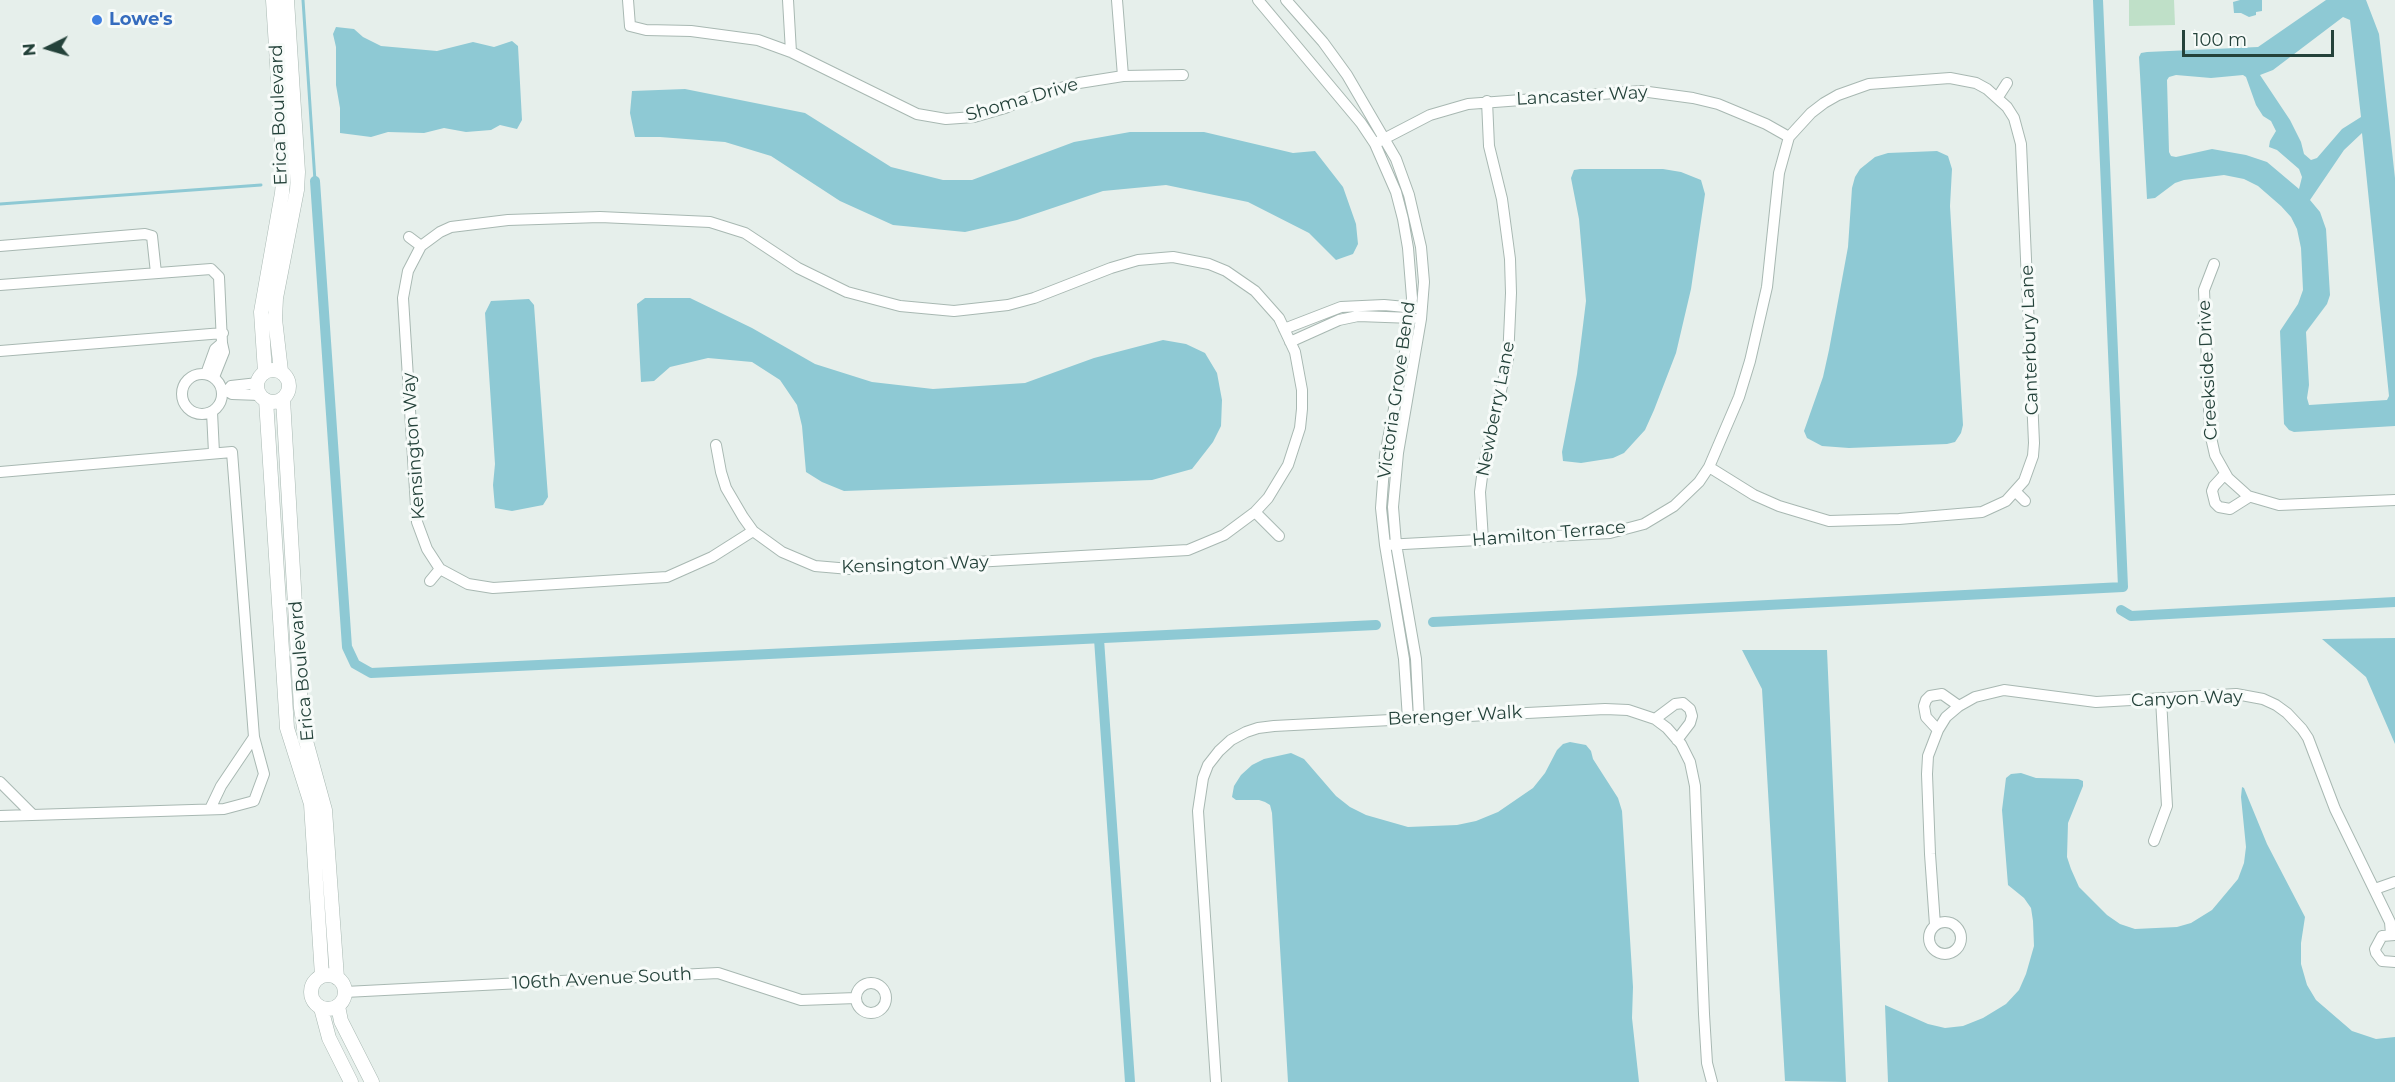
<!DOCTYPE html>
<style>
body{margin:0}
#map{position:relative;width:2395px;height:1082px;overflow:hidden;background:#e6efeb;font-family:Montserrat,sans-serif}
canvas{display:block}
.north{position:absolute;left:18px;top:18px;width:60px;height:60px;-webkit-text-stroke:4px #f7fbf9;paint-order:stroke;rotate:265deg;font-size:16px;font-weight:700;line-height:24px;text-align:center;color:#24423a}
.north::after{content:'';display:block;margin:auto;width:21px;height:27px;background:#24423a;clip-path:polygon(50% 0,100% 100%,50% 72%,0 100%)}
.scale{position:absolute;left:2182px;top:30px;width:152px;height:27px;box-sizing:border-box;border:3px solid #24423a;border-top:0;padding-left:8px;font-size:18px;line-height:21px;white-space:nowrap;color:#24423a;-webkit-text-stroke:4px #f7fbf9;paint-order:stroke}
</style>
<div id="map">
<canvas width="2395" height="1082"></canvas>
<div class="north">N</div>
<div class="scale">100 m</div>
</div>
<script>
const ctx = document.querySelector('canvas').getContext('2d');
ctx.lineJoin = 'round';
function fill(path, color) { ctx.fillStyle = color; ctx.fill(path, 'evenodd'); }
const poly = rows => new Path2D(rows.map(r => 'M' + r).join(''));
function trace(path, color, width, dash) { ctx.strokeStyle = color; ctx.lineWidth = width; ctx.lineCap = dash ? 'butt' : 'round'; ctx.setLineDash(dash || []); ctx.stroke(path); }
function label(font, color, halo, rows, align = 'center') {
  ctx.font = font + ' Montserrat,sans-serif'; ctx.lineWidth = 6; ctx.setLineDash([]); ctx.textBaseline = 'middle'; ctx.strokeStyle = halo; ctx.fillStyle = color; for (const [text, x, y, turn = 0] of rows) {
    ctx.save(); ctx.translate(x, y); ctx.rotate((+turn || 0) * Math.PI / 180); ctx.textAlign = isNaN(turn) ? turn : align; if (halo) ctx.strokeText(text, 0, 0); ctx.fillText(text, 0, 0); ctx.restore();
  }
}
const green = poly([
 [2129,0,2174,0,2175,25,2129,26]
]);
const water = poly([
 [2240,0,2262,0,2262,11,2256,12,2256,15,2249,17,2241,13,2234,13,2233,2],
 [2326,0,2366,0,2379,34,2395,178,2395,426,2294,432,2289,430,2284,424,2280,331,2298,304,2303,290,2301,248,2297,229,2291,217,2281,206,2258,186,2244,179,2224,175,2184,180,2175,183,2155,198,2147,199,2139,57,2141,53,2147,52,2258,47],
 [2343,17,2350,20,2361,117,2342,129,2317,158,2311,160,2304,154,2301,142,2290,120,2260,75,2273,70],
 [2176,75,2211,78,2243,75,2246,77,2256,105,2263,116,2271,121,2276,131,2270,141,2269,147,2277,150,2299,169,2302,177,2299,189,2267,162,2246,155,2212,149,2176,157,2171,156,2169,152,2167,80,2169,77],
 [2362,133,2389,396,2387,400,2309,405,2307,398,2309,385,2306,332,2327,304,2330,295,2326,229,2320,212,2310,200,2344,150],
 [336,27,354,29,363,37,381,46,437,51,473,42,494,47,512,41,518,46,522,120,517,129,500,125,491,130,466,132,444,128,424,133,388,132,371,137,340,133,340,108,336,85,336,47,333,34],
 [685,89,805,113,891,167,943,180,972,180,1074,142,1130,132,1204,132,1293,153,1315,151,1343,187,1356,224,1358,244,1353,254,1336,260,1309,233,1248,202,1166,185,1103,191,1017,220,965,232,893,225,840,201,771,156,725,142,660,137,635,137,630,113,632,91],
 [1937,151,1948,156,1952,169,1950,206,1963,425,1961,433,1955,442,1947,444,1849,448,1822,446,1807,438,1804,431,1823,377,1829,350,1848,247,1852,188,1855,177,1860,169,1875,157,1888,153],
 [1580,169,1663,169,1681,172,1701,180,1705,194,1691,289,1676,353,1654,410,1645,430,1624,453,1613,458,1581,463,1563,461,1562,452,1577,374,1586,301,1579,219,1571,178,1574,170],
 [645,298,690,298,752,328,815,364,872,382,933,389,1025,383,1094,358,1163,340,1186,344,1205,353,1217,373,1222,400,1221,426,1213,442,1192,469,1152,480,844,491,822,482,806,472,802,426,797,405,780,380,752,362,708,358,670,367,654,381,641,382,637,304],
 [529,299,534,305,548,497,543,505,512,511,495,508,493,485,495,464,485,313,491,301],
 [2395,638,2395,744,2366,677,2322,639],
 [1742,650,1827,650,1846,1082,1785,1081,1762,689],
 [1570,742,1586,745,1591,751,1593,759,1618,798,1622,811,1633,987,1632,1018,1639,1082,1288,1082,1272,813,1270,805,1265,802,1259,800,1236,800,1232,797,1234,786,1241,775,1252,765,1264,759,1291,753,1304,759,1336,796,1350,807,1366,815,1408,827,1457,825,1476,821,1498,812,1533,788,1545,773,1557,750,1563,744],
 [2021,773,2036,778,2078,779,2083,781,2083,786,2068,823,2067,857,2071,869,2079,887,2107,915,2120,924,2135,929,2177,927,2191,923,2212,910,2238,879,2244,863,2246,847,2241,797,2242,787,2244,788,2267,844,2305,917,2301,943,2301,964,2307,985,2316,1000,2352,1031,2376,1039,2395,1037,2395,1082,1888,1082,1885,1005,1928,1024,1945,1028,1963,1026,1983,1018,2006,1004,2019,990,2026,974,2034,946,2033,921,2031,908,2024,898,2008,885,2002,810,2006,778,2011,774]
]);
const stream = poly([
 [303,0,315,181],
 [0,204,261,185]
]);
const canal = poly([
 [315,181,347,647,355,664,371,673,1376,625],
 [2121,610,2131,616,2395,602],
 [1433,622,2123,587,2098,0],
 [1099,639,1130,1082]
]);
const minor = poly([
 [628,0,630,26,646,30,691,31,758,40,791,52,917,114,946,119,974,117,1005,108,1034,95,1079,83,1123,76,1183,75],
 [788,0,791,52],
 [1117,0,1123,76],
 [1258,0,1361,123,1375,144,1396,192,1403,219,1408,248,1412,298,1407,342,1385,455,1381,508,1385,545,1404,659,1408,719],
 [1286,0,1323,42,1347,75,1396,159,1409,195,1421,247,1424,282,1421,319,1398,453,1393,507,1396,544,1416,659,1419,718],
 [1998,97,2007,83],
 [1378,142,1430,115,1468,104,1641,91,1693,98,1718,104,1766,124,1789,137],
 [409,237,421,246],
 [0,246,145,234,152,236,156,273],
 [2214,264,2204,290,2210,433,2215,455,2228,478,2248,496,2279,505,2395,500],
 [0,285,211,269,219,277,222,343],
 [1284,329,1341,307,1384,305,1416,308],
 [1290,342,1339,320,1358,316,1413,318],
 [0,351,223,333],
 '182 394a20 20 0 1 1 40 0a20 20 0 1 1-40 0Z',
 [206,374,215,349,222,343,224,352,214,377],
 [222,391,227,391,232,394,260,395],
 [227,391,231,386,258,383],
 [212,412,214,453],
 [716,445,721,472,726,488,743,517,753,531,782,552,815,566,850,569,1188,550,1224,535,1255,512,1268,498,1288,465,1300,428,1302,409,1302,390,1295,352,1279,318,1255,291,1226,271,1209,264,1173,257,1138,260,1111,268,1034,298,1008,305,954,311,900,306,847,292,798,268,745,233,710,222,600,217,508,220,451,227,440,232,421,246,408,271,403,298,417,522,427,549,440,569,468,584,493,588,667,577,712,557,753,531],
 [0,472,232,452,254,737,264,774,254,801,224,809,0,816],
 [2225,474,2214,486,2212,491,2215,503,2219,507,2230,509,2249,497],
 [2016,492,2025,501],
 [1255,512,1279,536],
 [1483,540,1480,492,1483,469,1508,360,1511,293,1510,259,1502,199,1489,146,1487,101],
 [1385,545,1610,533,1644,524,1674,506,1699,482,1709,467,1739,397,1750,361,1767,287,1779,173,1789,137,1811,113,1824,103,1838,95,1869,84,1950,78,1976,83,1987,89,2007,107,2014,118,2021,144,2034,443,2033,456,2024,481,2006,501,1982,512,1899,519,1829,521,1779,506,1754,495,1709,467],
 [430,581,440,569],
 [1655,719,1675,704,1683,703,1690,709,1692,716,1690,723,1677,740],
 [1938,730,1926,717,1924,706,1926,700,1930,696,1942,694,1959,706],
 [0,782,33,815],
 [210,809,221,786,254,737],
 [2154,841,2167,806,2161,699],
 [2375,889,2395,882],
 '1929 938a16 16 0 1 1 32 0a16 16 0 1 1-32 0Z',
 [1935,925,1930,854,1927,774,1928,756,1938,730,1946,717,1959,706,1975,697,2004,690,2096,702,2236,694,2263,699,2276,705,2287,713,2302,729,2308,738,2335,809,2390,922,2391,934],
 [2395,935,2382,936,2375,949,2376,953,2382,961,2395,962],
 '856 998a15 15 0 1 1 30 0a15 15 0 1 1-30 0Z',
 [345,992,718,973,801,1000,856,998],
 [1216,1082,1198,811,1203,778,1208,765,1219,751,1231,740,1246,732,1258,728,1274,726,1605,709,1628,710,1655,719,1667,728,1681,744,1690,762,1695,786,1704,1014,1707,1063,1712,1082]
]);
const tertiary = poly([
 '257 386a16 16 0 1 1 32 0a16 16 0 1 1-32 0Z',
 [281,371,275,319,276,298,297,190,298,172,287,0],
 [265,372,261,312,282,193,284,172,273,0],
 [283,399,301,708,306,741,325,810,337,978],
 [266,400,287,728,311,804,322,976],
 '311 992a17 17 0 1 1 34 0a17 17 0 1 1-34 0Z',
 [338,1006,341,1021,372,1082],
 [321,1008,329,1038,351,1082]
]);
const markers = [
 [97,20,6,"#3f7fe0"]
];
const shopNames = [
 ["Lowe's",109,20]
];
const streetNames = [
 ["Lancaster Way",1582,96,-3],
 ["Shoma Drive",1022,100,-16],
 ["Erica Boulevard",279,115,-92],
 ["Canterbury Lane",2030,340,-92],
 ["Creekside Drive",2208,370,-93],
 ["Victoria Grove Bend",1397,390,-82],
 ["Newberry Lane",1496,409,-79],
 ["Kensington Way",414,446,-94],
 ["Hamilton Terrace",1549,534,-5],
 ["Kensington Way",915,565,-2],
 ["Erica Boulevard",302,671,-95],
 ["Canyon Way",2187,699,-2],
 ["Berenger Walk",1455,716,-3],
 ["106th Avenue South",602,979,-3]
];
fill(green, '#bfe0c8');
fill(water, '#8ec9d4');
trace(stream, '#8ec9d4', 3);
trace(canal, '#8ec9d4', 10);
trace(minor, '#a8b8b2', 12);
trace(tertiary, '#a8b8b2', 15);
trace(minor, '#fff', 10);
trace(tertiary, '#fff', 14);
for (const [x, y, r, color] of markers) { const dot = new Path2D(); dot.arc(x, y, r, 0, 2 * Math.PI); ctx.fillStyle = color; ctx.fill(dot); trace(dot, '#f7fbf9', 2); }
label('bold 18px', '#366cbe', '#f7fbf9', shopNames, 'left');
label('18px', '#24423a', '#f7fbf9', streetNames);
</script>
